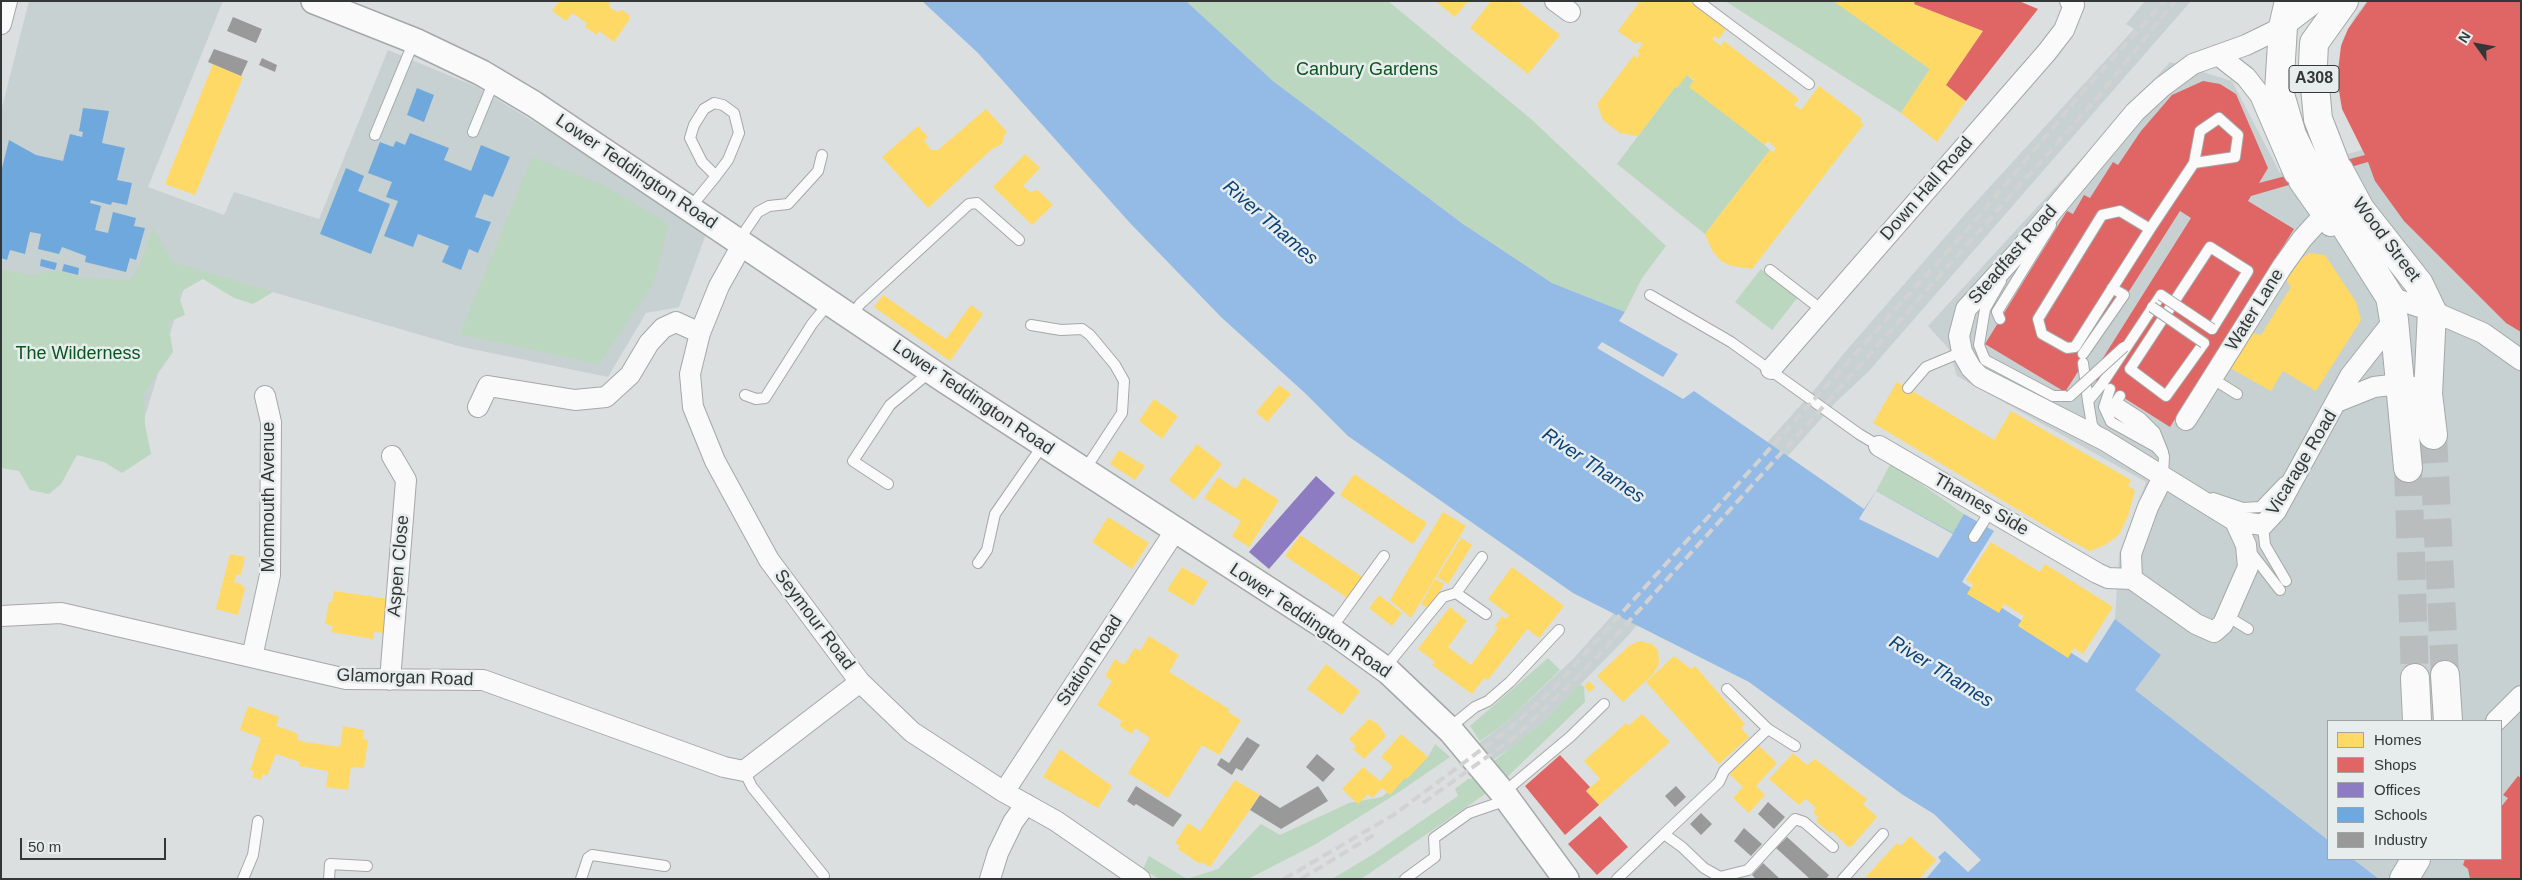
<!DOCTYPE html>
<style>
body{margin:0}
#map{position:relative;width:2522px;height:880px;overflow:hidden;background:#dbdfdf;font-family:Arial,sans-serif}
canvas{display:block}
.frame{position:absolute;inset:0;border:2px solid #343737;pointer-events:none}
.legend{position:absolute;left:2327px;top:720px;width:175px;height:140px;box-sizing:border-box;background:#e7eded;border:1px solid #9fa4a4;margin:0;padding:6px 9px;list-style:none;font-size:15px;color:#343737}
.legend li{display:flex;align-items:center;gap:10px;height:25px}
.legend b{width:25px;border:1px solid #9fa4a4}
.north{position:absolute;left:2452px;top:20px;width:50px;height:50px;-webkit-text-stroke:4px #e7eded;paint-order:stroke;rotate:302deg;font-size:14px;font-weight:700;line-height:20px;text-align:center;color:#343737}
.north::after{content:'';display:block;margin:auto;width:18px;height:22px;background:#343737;clip-path:polygon(50% 0,100% 100%,50% 72%,0 100%)}
.scale{position:absolute;left:20px;top:838px;width:146px;height:22px;box-sizing:border-box;border:2px solid #343737;border-top:0;padding-left:6px;font-size:15px;line-height:18px;white-space:nowrap;color:#343737;-webkit-text-stroke:4px #e7eded;paint-order:stroke}
</style>
<div id="map">
<canvas width="2522" height="880"></canvas>
<div class="frame"></div>
<ul class="legend">
<li><b style="height:14px;background:#ffd966"></b>Homes</li>
<li><b style="height:14px;background:#e06666"></b>Shops</li>
<li><b style="height:14px;background:#8e7cc3"></b>Offices</li>
<li><b style="height:14px;background:#6fa8dc"></b>Schools</li>
<li><b style="height:14px;background:#999"></b>Industry</li>
</ul>
<div class="north">N</div>
<div class="scale">50 m</div>
</div>
<script>
const ctx = document.querySelector('canvas').getContext('2d');
ctx.lineJoin = 'round';
function fill(path, color) { ctx.fillStyle = color; ctx.fill(path, 'evenodd'); }
const poly = rows => new Path2D(rows.map(r => 'M' + r).join(''));
function trace(path, color, width, dash) { ctx.strokeStyle = color; ctx.lineWidth = width; ctx.lineCap = dash ? 'butt' : 'round'; ctx.setLineDash(dash || []); ctx.stroke(path); }
function label(font, color, halo, rows, align = 'center') {
  ctx.font = font + ' Arial,sans-serif'; ctx.lineWidth = 5; ctx.setLineDash([]); ctx.textBaseline = 'middle'; ctx.strokeStyle = halo; ctx.fillStyle = color; for (const [text, x, y, turn = 0] of rows) {
    ctx.save(); ctx.translate(x, y); ctx.rotate((+turn || 0) * Math.PI / 180); ctx.textAlign = isNaN(turn) ? turn : align; if (halo) ctx.strokeText(text, 0, 0); ctx.fillText(text, 0, 0); ctx.restore();
  }
}
const built = poly([
 [29,1,223,1,148,187,224,215,234,192,319,219,388,50,477,87,638,185,706,234,679,307,646,313,608,377,462,347,190,268,133,456,1,446,1,111],
 [2145,1,2191,1,1868,372,1837,401,1623,641,1544,722,1520,742,1469,776,1457,760,1505,723,1573,659,1816,388,1845,352,1966,213,2134,29,2126,24],
 [2367,1,2521,1,2521,879,2379,879,2353,859,2501,859,2501,721,2328,721,2328,840,2134,690,2161,655,2115,619,2119,554,2146,482,1957,376,1948,348,1928,326,2170,62,2232,81,2280,173,2362,150,2338,81,2342,41,2355,16]
]);
const green = poly([
 [1186,1,1388,1,1531,119,1666,246,1642,278,1625,312,1552,283,1463,224,1273,81],
 [1725,1,1835,1,1930,69,1901,113],
 [1687,75,1770,150,1705,234,1617,164,1675,87],
 [532,157,601,184,669,224,653,284,599,364,460,334],
 [153,228,173,262,273,292,253,304,234,298,203,279,178,293,185,315,168,322,173,352,144,393,145,425,151,454,122,473,104,462,77,455,61,484,49,494,30,490,19,471,1,468,1,269,30,275,56,271,85,278,130,280,140,265],
 [1761,269,1798,297,1772,330,1735,302],
 [1891,463,1964,514,1953,534,1876,491],
 [1548,658,1560,670,1505,723,1480,741,1470,726],
 [1580,684,1584,687,1585,702,1504,780,1494,761,1544,722],
 [1435,744,1450,757,1399,792,1316,844,1248,879,1159,879,1143,869,1149,856,1187,879,1218,869,1261,824,1280,835,1349,803,1382,797,1428,757],
 [1476,778,1491,790,1361,879,1332,879,1372,855,1458,796,1455,789,1468,779]
]);
const water = poly([
 [922,1,1186,1,1273,81,1463,224,1552,283,1625,312,1701,356,1694,391,1864,509,1876,491,1953,533,1964,514,1994,531,1962,582,2087,663,2115,619,2161,655,2135,690,2328,840,2328,859,2353,859,2379,879,1926,879,1941,861,1938,857,1945,851,1968,872,1981,860,1934,814,1903,795,1749,682,1573,593,1348,436,1306,394,1221,317,1130,223,978,53]
]);
const pier = poly([
 [1626,310,1703,354,1708,364,1694,391,1683,399,1597,348,1602,342,1663,377,1678,354,1619,321],
 [1876,491,1953,534,1938,558,1859,519]
]);
const homes = poly([
 [559,1,610,1,609,7,617,12,622,10,629,15,629,20,614,42,599,31,597,35,585,27,587,23,572,13,566,21,552,11],
 [1435,1,1468,1,1455,17],
 [1491,1,1517,1,1560,35,1528,74,1470,28],
 [1640,1,1689,1,1726,29,1719,39,1715,36,1712,39,1721,46,1724,41,1799,99,1794,105,1801,110,1819,86,1862,119,1860,122,1864,124,1752,269,1732,266,1721,261,1713,252,1705,234,1770,150,1773,152,1776,148,1767,141,1765,145,1689,87,1694,80,1687,75,1677,88,1675,87,1638,136,1620,133,1603,120,1597,104,1634,55,1637,58,1640,54,1637,51,1643,44,1638,41,1636,44,1618,31],
 [1833,1,1915,1,1914,4,1983,31,1946,85,1966,101,1937,142,1901,113,1930,69],
 [213,64,243,77,195,195,165,184],
 [986,109,1007,132,1004,136,1002,144,992,149,928,208,882,157,918,126,928,137,924,141,931,150,938,150],
 [1025,154,1040,168,1023,186,1030,192,1038,190,1053,205,1032,225,993,187],
 [2309,253,2325,255,2356,302,2361,320,2316,391,2283,371,2271,391,2230,368,2250,332,2261,335,2291,287,2284,277,2297,262],
 [883,295,946,339,971,305,983,314,950,361,874,307],
 [1897,382,1994,440,2011,411,2131,480,2128,486,2135,490,2128,516,2119,535,2105,545,2090,551,2067,539,1873,423],
 [1279,385,1291,394,1267,422,1256,412],
 [1154,399,1178,416,1162,439,1139,421],
 [1197,444,1222,464,1194,500,1169,480],
 [1119,450,1145,466,1135,480,1110,464],
 [1354,474,1427,523,1413,544,1340,495],
 [1218,477,1236,489,1243,477,1279,500,1249,547,1232,536,1241,521,1204,498],
 [1443,512,1466,526,1411,618,1390,600],
 [1108,517,1149,543,1132,569,1092,542],
 [1300,535,1364,578,1349,599,1285,556],
 [1461,538,1472,545,1448,584,1437,577],
 [1991,542,2040,572,2045,564,2113,607,2083,654,2074,648,2068,658,2018,626,2024,616,2004,604,1999,613,1967,594,1973,584,1966,580],
 [230,554,245,557,241,575,237,574,234,582,241,584,245,589,238,615,216,609],
 [1182,567,1208,582,1193,606,1167,590],
 [1512,567,1564,606,1539,638,1527,629,1488,680,1484,678,1472,694,1432,665,1435,662,1418,649,1450,607,1467,621,1448,647,1471,665,1498,628,1495,626,1502,616,1506,619,1509,615,1488,599],
 [1435,579,1444,584,1430,609,1421,604],
 [334,591,389,599,384,633,374,632,373,639,331,632,333,626,325,624,329,602,332,602],
 [1379,595,1402,613,1392,626,1369,608],
 [1149,636,1179,655,1169,672,1229,709,1228,712,1241,720,1219,755,1202,745,1168,798,1128,773,1150,738,1135,728,1132,734,1119,726,1122,721,1097,705,1112,681,1105,676,1115,659,1124,665,1135,648,1140,651],
 [1640,641,1652,644,1658,650,1659,664,1653,674,1623,702,1597,676,1630,645],
 [1674,656,1691,669,1695,666,1745,724,1741,728,1749,737,1719,764,1646,682],
 [1326,664,1360,691,1342,715,1307,689],
 [1589,681,1595,687,1590,692,1584,687],
 [248,706,279,717,276,726,294,732,298,735,298,740,305,742,340,747,343,726,364,730,363,739,368,740,364,768,351,767,348,790,326,787,328,771,299,766,300,762,276,754,267,776,263,774,261,780,252,777,254,771,250,770,261,738,240,730],
 [1642,714,1670,742,1599,805,1586,791,1600,779,1584,761,1626,723,1628,726],
 [1369,719,1378,724,1386,736,1364,759,1353,749,1356,746,1349,739],
 [1401,734,1428,757,1407,779,1405,778,1390,795,1382,788,1372,798,1368,794,1358,804,1342,789,1363,767,1380,781,1393,767,1381,757],
 [1757,744,1777,763,1756,786,1765,795,1749,813,1733,798,1743,787,1729,774],
 [1060,749,1112,786,1098,808,1043,777],
 [1793,753,1807,765,1815,759,1867,799,1863,804,1877,817,1852,846,1848,847,1832,831,1830,833,1816,821,1818,817,1813,812,1816,808,1806,799,1799,805,1769,779],
 [1235,780,1260,795,1210,867,1202,862,1200,864,1178,849,1180,846,1175,843,1188,823,1200,831],
 [1910,836,1936,860,1919,879,1864,879,1897,843,1901,846]
]);
const shops = poly([
 [1915,1,2019,1,2038,9,1966,101,1946,85,1983,31,1914,4],
 [2368,1,2521,1,2521,332,2506,323,2404,221,2375,181,2368,162,2251,196,2248,201,2294,229,2170,427,2091,377,2191,218,2180,211,2065,392,1985,344,2067,211,2073,214,2084,195,2090,198,2113,162,2118,165,2141,131,2172,95,2203,81,2220,84,2236,94,2268,168,2259,183,2365,155,2342,109,2337,79,2341,46,2348,29],
 [1560,755,1590,787,1586,791,1599,805,1565,835,1525,786],
 [2518,776,2521,778,2521,879,2470,879,2468,869,2463,865,2465,859,2501,859,2501,807,2508,798,2503,795],
 [1600,816,1628,847,1597,875,1568,844]
]);
const offices = poly([
 [1316,476,1335,493,1269,569,1249,552]
]);
const schools = poly([
 [417,88,434,95,424,122,407,115],
 [83,108,109,111,102,143,125,148,117,180,132,183,127,205,112,202,111,205,91,200,90,203,101,206,95,230,108,233,113,212,136,218,134,226,145,228,136,260,130,258,126,272,85,262,86,256,62,247,59,254,38,249,41,234,30,232,25,254,10,250,7,260,1,258,1,172,9,140,36,155,63,161,70,134,82,137,83,132,79,131],
 [410,133,449,148,444,160,471,171,481,145,510,157,493,197,484,194,475,217,491,222,478,253,469,249,461,270,442,262,449,246,418,234,413,247,384,236,398,201,386,197,392,182,368,173,380,142,393,147,396,141,405,145],
 [346,168,364,176,358,191,390,204,371,254,320,234],
 [41,259,57,263,55,270,40,266],
 [64,264,79,268,78,275,62,271]
]);
const industry = poly([
 [233,17,262,29,256,43,227,31],
 [214,49,248,61,241,76,208,62],
 [262,58,277,65,275,72,259,65],
 [1247,737,1260,745,1242,771,1236,768,1232,775,1217,765,1221,758,1229,763],
 [1317,754,1335,769,1323,782,1306,767],
 [1136,786,1182,815,1173,827,1136,804,1134,806,1127,801],
 [1318,786,1328,801,1281,829,1250,810,1260,795,1280,808],
 [1676,786,1686,797,1675,807,1665,796],
 [1768,802,1785,817,1774,829,1758,814],
 [1701,813,1712,824,1701,835,1690,824],
 [1744,828,1762,844,1751,856,1734,841],
 [1787,837,1829,875,1826,879,1810,879,1776,848],
 [1763,863,1780,879,1756,879,1752,875]
]);
const primaryTunnel = poly([
 [2433,435,2445,675],
 [2408,468,2415,678]
]);
const service = poly([
 [1698,1,1809,84],
 [473,132,494,81],
 [375,135,414,41],
 [690,208,716,176,728,160,739,133,734,113,723,105,714,103,704,109,694,125,690,138,702,162,716,176],
 [2120,211,2150,229,2075,347,2067,348,2042,334,2038,319,2102,215,2120,211],
 [2150,229,2194,163,2200,131,2219,118,2238,135,2235,157,2194,163],
 [739,240,758,212,769,206,788,204,818,171,822,155],
 [1770,270,1822,310],
 [2001,281,1985,309,1979,345,1985,360,2053,396,2070,396],
 [1650,295,1731,342,1859,434,1879,446],
 [851,317,860,304,969,204,977,203,1019,240],
 [2000,319,1997,312,2051,225],
 [1031,325,1061,330,1082,329,1090,335,1115,365,1124,381,1122,413,1084,471],
 [2204,343,2166,396,2130,369,2210,247,2248,271,2212,329],
 [2083,354,2124,295,2112,288],
 [2083,363,2088,401],
 [2213,379,2237,394],
 [1908,388,1926,367,1962,352],
 [2110,389,2104,407,2111,422,2156,447,2164,456,2163,477],
 [745,395,756,399,765,398,812,324,829,303],
 [2120,396,2116,402,2141,418,2155,432,2163,452],
 [2116,402,2112,409,2156,440],
 [2099,434,2092,425,2088,401,2102,384,2161,295],
 [888,484,853,461,890,405,930,372],
 [2213,498,2243,508,2260,507,2284,482],
 [2263,525,2265,545,2286,581],
 [1974,537,1991,510],
 [2249,550,2280,590],
 [978,563,987,550,995,514,1043,445],
 [1456,593,1486,614],
 [2227,616,2248,629],
 [1331,629,1384,556],
 [1384,669,1443,597,1456,593,1482,557],
 [1727,689,1768,729],
 [1449,728,1475,707,1488,701,1510,682,1559,630],
 [744,771,752,787,824,876],
 [1503,793,1570,737,1604,704],
 [1664,834,1719,782,1724,771,1768,729,1795,746],
 [243,879,253,855,258,821],
 [329,879,330,864,367,866],
 [581,879,588,858,592,855,665,866],
 [1405,879,1435,857,1434,838,1469,813,1507,800],
 [1617,879,1664,834,1682,847,1704,868,1720,877,1748,870,1795,819,1804,822,1833,847],
 [1843,879,1883,834]
]);
const minor = poly([
 [1555,1,1570,12],
 [2317,1,2283,27,2246,45,2193,64,2162,87,2135,112,2018,252,1966,309,1959,336,1962,352,1971,368,1980,377,2104,440,2235,521,2263,525,2276,511,2350,376,2394,320],
 [1,24,7,1],
 [2218,55,2246,77,2260,95,2294,174],
 [2299,182,2330,226],
 [743,243,719,286,700,333,690,374,693,407,715,461,769,560,860,682,912,732,1004,792,1056,821,1140,879],
 [2390,297,2432,311,2483,333,2521,360],
 [1771,369,2047,52,2064,30,2074,5,2070,1],
 [2339,401,2374,387,2399,384,2413,387],
 [478,407,488,386,575,400,606,397,630,375,649,343,663,328,676,322,700,333],
 [2186,420,2282,267,2302,239,2332,206],
 [1879,446,2097,573,2108,578,2132,579,2196,624,2214,632,2223,624,2248,567,2246,545,2235,521],
 [2132,579,2131,554,2148,507,2163,477],
 [1,616,61,613,346,679,483,680,724,767,744,771,860,682],
 [252,657,270,575,271,422,265,396],
 [390,680,406,480,392,456],
 [2496,721,2521,696],
 [1004,792,1175,531],
 [990,879,998,853,1013,822,1026,804]
]);
const tertiary = poly([
 [314,1,415,41,482,73,534,104,946,381,1335,633,1389,672,1451,731,1503,793,1566,879]
]);
const primary = poly([
 [2289,1,2283,27,2279,91,2292,135,2309,170],
 [2335,163,2318,119,2313,65,2314,43,2344,1],
 [2339,170,2360,209,2419,284,2432,311,2428,394,2433,435],
 [2314,177,2390,297,2394,320,2408,468],
 [2445,675,2448,721],
 [2415,678,2417,721],
 [2404,879,2416,859]
]);
const rail = poly([
 [1423,803,1516,736,1585,670,1831,398,2097,98,2175,1],
 [1284,879,1395,814,1509,729,1555,687,1975,221,2086,88,2165,1],
 [1301,879,1377,833]
]);
const serviceBridge = poly([
 [2161,295,2212,329],
 [2152,307,2204,343],
 [2070,396,2124,347]
]);
const shields = [
 [2314,79,50]
];
const shieldNames = [
 ["A308",2314,79]
];
const parkNames = [
 ["Canbury Gardens",1367,70],
 ["The Wilderness",78,354]
];
const streetNames = [
 ["Lower Teddington Road",636,172,34],
 ["Down Hall Road",1927,189,-49],
 ["Wood Street",2386,240,53],
 ["Steadfast Road",2013,255,-49],
 ["Water Lane",2255,310,-58],
 ["Lower Teddington Road",973,398,34],
 ["Vicarage Road",2302,463,-59],
 ["Monmouth Avenue",269,497,-90],
 ["Thames Side",1981,505,30],
 ["Aspen Close",399,566,-85],
 ["Seymour Road",814,620,53],
 ["Lower Teddington Road",1310,621,34],
 ["Station Road",1090,661,-57],
 ["Glamorgan Road",405,678,2]
];
const waterNames = [
 ["River Thames",1270,223,41],
 ["River Thames",1593,466,34],
 ["River Thames",1941,672,32]
];
fill(built, '#c8d1d2');
fill(green, '#bbd7bf');
fill(water, '#94bae6');
fill(pier, '#dbdfdf');
fill(homes, '#ffd966');
fill(shops, '#e06666');
fill(offices, '#8e7cc3');
fill(schools, '#6fa8dc');
fill(industry, '#999');
trace(primaryTunnel, '#babdbd', 28, [28, 14]);
trace(service, '#a5a8a8', 12);
trace(minor, '#a5a8a8', 22);
trace(tertiary, '#a5a8a8', 28);
trace(primary, '#a5a8a8', 30);
trace(service, '#fafafa', 10);
trace(minor, '#fafafa', 20);
trace(tertiary, '#fafafa', 25);
trace(primary, '#fafafa', 28);
trace(rail, '#d2d2d2', 4, [10, 5]);
trace(serviceBridge, '#a5a8a8', 12, []);
trace(serviceBridge, '#fafafa', 10);
for (const [x, y, w] of shields) { const box = new Path2D(); box.roundRect(x - w / 2, y - 13.5, w, 27, 4); ctx.fillStyle = '#e7eded'; ctx.fill(box); trace(box, '#343737', 1); }
label('bold 16px', '#343737', null, shieldNames);
label('18px', '#09551e', '#e7eded', parkNames);
label('18px', '#343737', '#e7eded', streetNames);
label('italic 19px', '#09417a', '#e7eded', waterNames);
</script>
